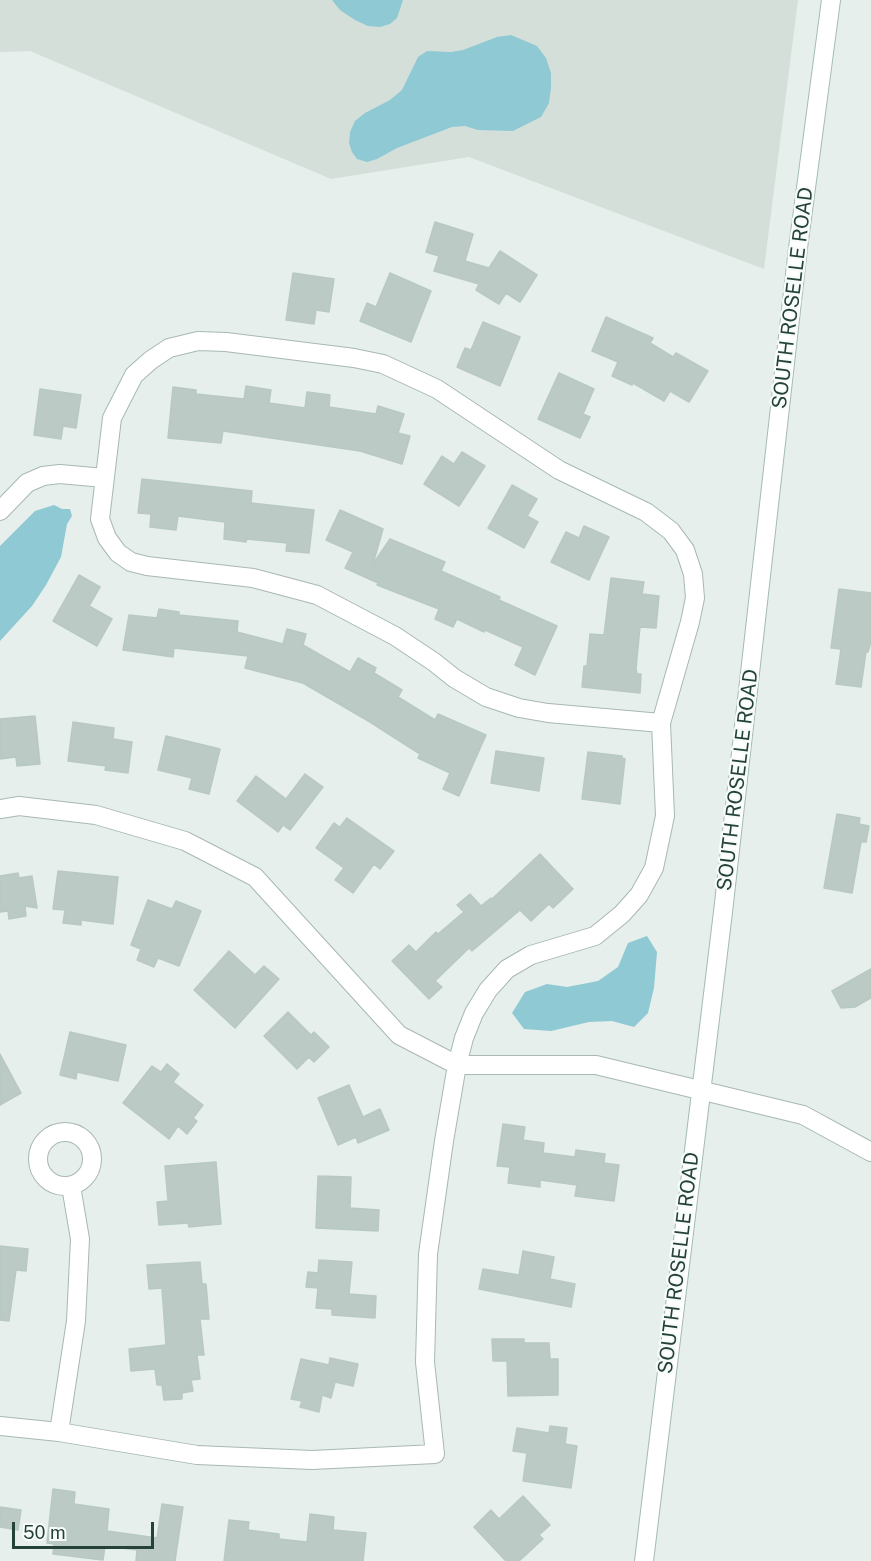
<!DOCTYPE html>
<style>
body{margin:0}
#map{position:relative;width:871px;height:1561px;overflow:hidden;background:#e6efeb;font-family:"Public Sans",sans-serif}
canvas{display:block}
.scale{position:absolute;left:12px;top:1522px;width:142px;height:27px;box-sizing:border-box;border:3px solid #24423a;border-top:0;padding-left:8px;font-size:18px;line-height:21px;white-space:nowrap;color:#24423a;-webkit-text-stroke:4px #f7fbf9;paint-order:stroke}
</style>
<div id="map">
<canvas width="871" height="1561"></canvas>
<div class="scale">50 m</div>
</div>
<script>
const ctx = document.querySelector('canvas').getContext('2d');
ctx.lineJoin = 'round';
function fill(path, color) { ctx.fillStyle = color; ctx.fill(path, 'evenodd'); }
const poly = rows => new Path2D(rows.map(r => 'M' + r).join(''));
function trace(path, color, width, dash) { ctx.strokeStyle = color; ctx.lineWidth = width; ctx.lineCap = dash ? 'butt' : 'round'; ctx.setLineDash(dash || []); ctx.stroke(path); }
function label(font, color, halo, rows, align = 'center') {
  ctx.font = font + ' "Public Sans",sans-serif'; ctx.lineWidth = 4.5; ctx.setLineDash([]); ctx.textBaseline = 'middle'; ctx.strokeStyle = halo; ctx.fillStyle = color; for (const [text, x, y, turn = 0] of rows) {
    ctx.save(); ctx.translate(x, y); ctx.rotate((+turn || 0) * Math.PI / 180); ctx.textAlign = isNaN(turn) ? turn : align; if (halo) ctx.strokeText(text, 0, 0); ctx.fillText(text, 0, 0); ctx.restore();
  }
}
const built = poly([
 [0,0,798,0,764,269,469,157,331,179,30,51,0,52]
]);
const water = poly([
 [332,0,403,0,397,18,390,24,380,27,368,26,355,20,340,10],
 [511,35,537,46,546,58,551,73,551,88,549,103,541,117,513,131,478,130,465,126,452,127,397,148,377,159,367,162,357,159,352,152,349,143,350,132,355,121,365,113,390,100,402,90,418,57,427,51,451,52,463,50,497,37],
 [54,505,62,509,70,509,72,516,67,524,61,557,46,585,32,606,0,641,0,546,35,511],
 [647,936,657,952,654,988,648,1013,634,1027,612,1021,589,1022,551,1031,524,1029,512,1013,525,992,547,984,567,987,598,981,618,967,628,943]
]);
const building = poly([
 [435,222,473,234,465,261,489,268,500,251,537,275,520,302,506,293,499,304,476,290,479,284,434,271,439,256,426,252,435,222],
 [293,273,334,279,329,312,316,310,314,324,286,320,293,273],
 [390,273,431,291,411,342,360,321,367,303,376,307,390,273],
 [606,317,653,338,650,343,673,357,676,353,708,371,689,402,670,391,664,401,633,383,632,385,612,376,618,362,592,351,606,317],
 [483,322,520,337,500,386,457,367,465,348,471,350,483,322],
 [559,373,594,389,583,414,590,417,580,438,538,419,559,373],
 [246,386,271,390,269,403,305,408,307,392,330,395,329,407,376,414,378,406,404,414,398,433,410,436,402,464,360,451,223,431,221,443,168,438,173,387,196,390,196,394,244,399,246,386],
 [40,389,81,395,76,428,63,426,61,439,34,435,40,389],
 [462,452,485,466,459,506,424,484,442,456,454,464,462,452],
 [142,479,252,491,251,503,314,510,309,553,286,551,287,543,247,539,246,542,224,539,225,522,178,516,176,530,150,527,151,514,138,513,142,479],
 [512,485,537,499,527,516,538,522,524,548,488,528,512,485],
 [340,510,383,529,373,564,390,539,445,562,441,571,500,597,499,600,557,626,535,675,515,665,523,647,485,630,484,632,457,619,453,627,435,619,439,609,377,585,378,583,345,568,353,552,326,540,340,510],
 [584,526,609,537,589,580,551,562,566,532,579,538,584,526],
 [79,575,100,587,89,606,112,619,97,646,53,621,79,575],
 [611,578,644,582,642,594,659,596,656,628,640,627,636,668,637,674,641,674,640,693,582,687,584,666,587,666,590,634,604,635,611,578],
 [839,589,871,593,871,642,868,652,866,652,861,687,836,684,841,649,831,648,839,589],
 [159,609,179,612,179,615,238,621,237,632,283,644,287,629,306,634,303,645,350,672,358,658,376,668,374,673,402,690,398,697,435,720,438,714,486,735,459,796,443,789,450,773,418,758,420,754,370,722,303,683,245,668,248,656,174,648,173,657,123,650,129,615,157,618,159,609],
 [35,716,40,764,17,766,16,757,0,759,0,719,35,716],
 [73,722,114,728,113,739,132,742,128,773,105,770,106,766,68,761,73,722],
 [166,736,220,749,209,794,189,789,192,778,158,770,166,736],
 [496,751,544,758,539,791,491,783,496,751],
 [588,752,622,756,622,758,625,759,620,804,582,799,588,752],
 [305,774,323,787,290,830,283,825,278,832,237,801,256,776,286,799,305,774],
 [837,814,860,818,859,824,869,826,866,842,861,842,852,893,824,888,837,814],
 [347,818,394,851,380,869,374,864,353,893,335,880,344,868,316,848,334,823,340,827,347,818],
 [540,854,573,889,553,908,549,904,531,921,520,910,472,951,469,948,435,981,442,987,429,999,392,961,409,945,416,952,436,932,438,934,464,912,457,905,470,894,481,906,491,898,492,899,540,854],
 [58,871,118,877,113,924,81,920,81,925,63,923,65,910,53,909,58,871],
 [18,873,19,878,32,876,37,908,25,906,26,916,9,919,8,911,0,912,0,876,18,873],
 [148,900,172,909,176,901,201,911,179,966,158,958,154,967,137,960,141,949,131,945,148,900],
 [229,951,255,975,264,966,279,979,235,1028,194,990,229,951],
 [871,969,871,998,855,1007,841,1008,832,991,871,969],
 [288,1012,311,1035,314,1032,329,1047,314,1062,309,1057,297,1069,264,1036,288,1012],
 [70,1032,126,1045,118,1081,77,1072,76,1079,60,1075,70,1032],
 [0,1054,21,1093,0,1105,0,1054],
 [167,1064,179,1074,173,1082,203,1105,193,1118,197,1121,187,1134,178,1126,169,1139,123,1103,152,1066,161,1072,167,1064],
 [349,1085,363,1117,380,1109,389,1130,358,1143,356,1137,338,1145,318,1098,349,1085],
 [503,1124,525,1127,523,1140,544,1143,543,1153,575,1157,576,1150,605,1154,604,1163,619,1165,614,1201,575,1196,577,1185,540,1180,540,1187,508,1183,510,1167,497,1166,503,1124],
 [216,1162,221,1224,189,1227,188,1223,159,1225,157,1202,168,1201,165,1166,216,1162],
 [318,1176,351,1177,350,1208,379,1210,378,1231,316,1228,318,1176],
 [0,1246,28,1249,26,1271,16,1270,9,1321,0,1320,0,1246],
 [523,1251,554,1257,550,1279,575,1284,571,1307,479,1289,483,1269,519,1275,523,1251],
 [319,1260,352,1262,349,1294,376,1296,375,1318,332,1315,332,1309,316,1308,318,1288,306,1287,308,1272,318,1273,319,1260],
 [200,1262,202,1284,206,1284,209,1319,200,1319,204,1355,197,1355,200,1379,191,1380,193,1391,182,1393,182,1399,164,1400,162,1385,157,1385,155,1369,131,1371,129,1349,166,1345,162,1288,149,1289,147,1265,200,1262],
 [492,1339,524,1339,524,1343,549,1343,550,1359,558,1359,558,1395,508,1396,507,1361,493,1361,492,1339],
 [330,1358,358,1364,353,1386,335,1382,331,1398,322,1395,319,1412,300,1407,302,1401,291,1399,301,1359,329,1365,330,1358],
 [550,1426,567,1428,565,1444,577,1446,571,1488,523,1481,527,1453,513,1451,517,1428,549,1433,550,1426],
 [53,1489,75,1492,74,1504,109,1509,107,1531,157,1538,162,1504,183,1507,175,1561,136,1561,137,1550,105,1546,103,1560,53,1554,54,1544,47,1543,53,1489],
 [523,1496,550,1525,539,1535,543,1539,519,1561,506,1561,474,1527,491,1510,499,1519,523,1496],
 [0,1507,21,1510,18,1530,0,1527,0,1507],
 [310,1514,334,1517,333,1530,366,1533,363,1561,224,1561,229,1520,249,1522,248,1530,279,1534,279,1539,307,1542,310,1514]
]);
const street = poly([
 [0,511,27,483,43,476,60,474,104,478],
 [0,809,19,806,96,815,185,841,255,877,399,1035,457,1065,596,1065,803,1115,871,1152],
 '38 1159a27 27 0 1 1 54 0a27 27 0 1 1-54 0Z',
 [0,1426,59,1432,197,1455,312,1460,435,1454,425,1362,428,1254,444,1141,457,1065,464,1038,474,1013,488,990,507,969,531,955,595,936,622,914,639,895,654,868,665,816,661,723,690,622,695,598,693,574,685,550,671,531,646,512,559,470,437,389,383,364,354,358,226,342,198,341,169,348,151,360,134,375,112,418,100,519,107,538,118,553,131,562,147,566,253,578,317,595,395,636,434,662,454,678,486,697,519,708,548,713,661,723],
 [59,1432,76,1321,80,1239,71,1186]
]);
const secondary = poly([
 [644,1561,723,912,798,248,831,0]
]);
const streetNames = [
 ["SOUTH ROSELLE ROAD",793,298,-83],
 ["SOUTH ROSELLE ROAD",738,780,-83],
 ["SOUTH ROSELLE ROAD",679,1263,-83]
];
fill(built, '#d4dfda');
fill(water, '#8ec9d4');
fill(building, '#bbcac4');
trace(building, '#b8c9c2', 1.5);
trace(street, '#a8b8b2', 20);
trace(secondary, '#a4bbb3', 20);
trace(street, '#fff', 18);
trace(secondary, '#fff', 18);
label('20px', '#24423a', '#f7fbf9', streetNames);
</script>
